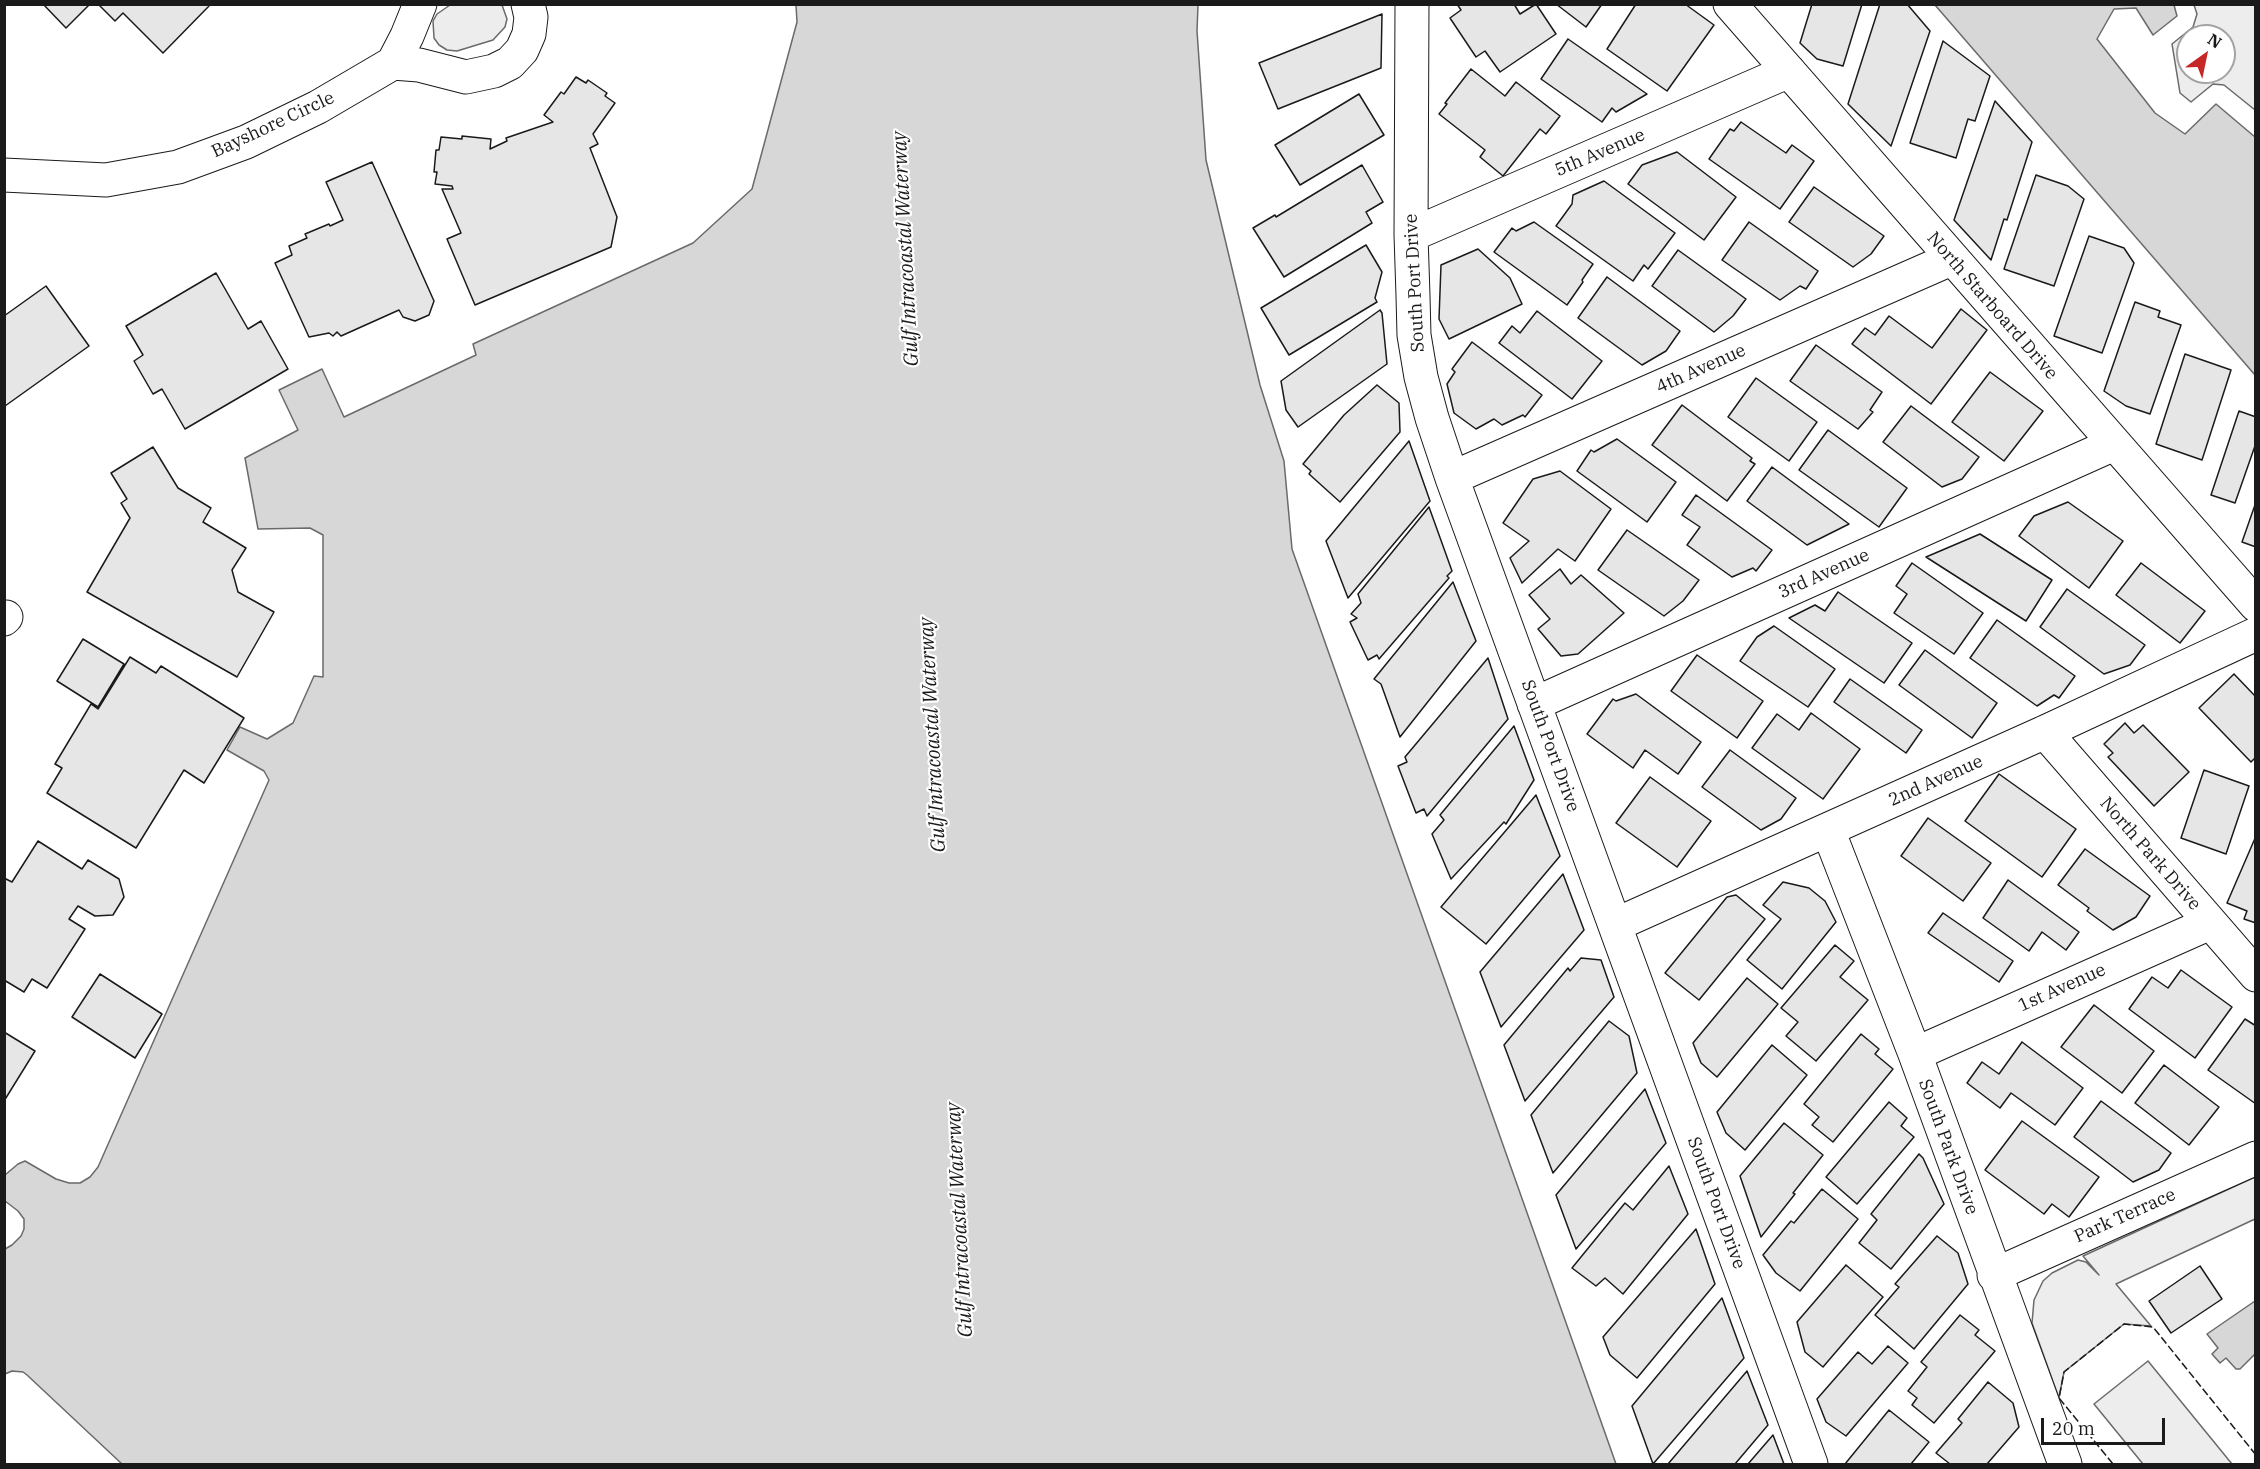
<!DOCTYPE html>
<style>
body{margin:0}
#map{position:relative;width:2260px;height:1469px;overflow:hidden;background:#fff;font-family:"IBM Plex Serif",serif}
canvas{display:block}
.frame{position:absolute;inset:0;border:6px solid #1a1a1a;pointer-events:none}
.north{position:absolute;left:2176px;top:24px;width:60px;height:60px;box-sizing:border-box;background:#fff;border:2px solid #a3a3a3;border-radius:50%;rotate:33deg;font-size:16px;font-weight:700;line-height:24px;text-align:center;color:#1a1a1a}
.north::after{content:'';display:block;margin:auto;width:21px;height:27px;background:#c62828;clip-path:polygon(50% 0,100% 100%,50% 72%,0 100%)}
.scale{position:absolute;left:2041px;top:1418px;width:124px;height:27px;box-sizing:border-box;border:3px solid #1a1a1a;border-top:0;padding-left:8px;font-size:18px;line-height:21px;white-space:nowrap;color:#1a1a1a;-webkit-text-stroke:4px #fff;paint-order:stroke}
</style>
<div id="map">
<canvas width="2260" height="1469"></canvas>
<div class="frame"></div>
<div class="north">N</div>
<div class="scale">20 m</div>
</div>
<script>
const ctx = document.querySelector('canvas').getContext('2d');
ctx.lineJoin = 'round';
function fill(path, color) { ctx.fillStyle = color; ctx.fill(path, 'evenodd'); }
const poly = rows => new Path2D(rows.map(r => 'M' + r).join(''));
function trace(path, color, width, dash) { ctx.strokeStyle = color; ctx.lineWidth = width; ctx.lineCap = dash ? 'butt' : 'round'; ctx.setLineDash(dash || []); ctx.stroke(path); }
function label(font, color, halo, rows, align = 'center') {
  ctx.font = font + ' "IBM Plex Serif",serif'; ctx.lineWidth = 4.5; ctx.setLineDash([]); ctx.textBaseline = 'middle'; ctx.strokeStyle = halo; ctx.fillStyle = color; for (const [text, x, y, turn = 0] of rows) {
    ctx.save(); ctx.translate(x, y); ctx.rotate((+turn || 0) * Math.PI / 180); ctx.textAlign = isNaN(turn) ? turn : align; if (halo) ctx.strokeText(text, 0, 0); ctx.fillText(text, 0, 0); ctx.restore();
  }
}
const built = poly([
 [450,5,502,5,507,19,505,27,493,40,457,51,447,50,439,45,434,38,433,21,437,14,450,5],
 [2194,5,2255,5,2255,110,2224,85,2213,84,2191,102,2180,93,2172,44,2193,27,2197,14,2194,5],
 [2188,36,2224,36,2224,72,2188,72,2188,36],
 [2255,1177,2255,1219,2116,1284,2151,1326,2124,1324,2064,1372,2059,1398,2032,1323,2034,1300,2043,1281,2052,1273,2078,1260,2086,1262,2099,1275,2083,1256,2255,1177],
 [2148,1361,2232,1464,2143,1464,2094,1404,2148,1361]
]);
const water = poly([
 [796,5,1198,5,1197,31,1206,160,1260,385,1284,461,1292,549,1616,1464,122,1464,27,1375,23,1372,12,1371,5,1374,5,1249,12,1245,21,1236,24,1229,24,1219,18,1211,5,1201,5,1175,18,1164,25,1161,56,1179,69,1183,80,1183,90,1177,98,1167,269,780,264,771,227,750,240,727,267,739,293,723,314,676,323,677,323,535,310,528,258,529,245,458,298,430,279,390,322,369,344,417,476,355,473,344,693,243,752,189,797,22,796,5],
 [1935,5,2174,5,2177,16,2153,35,2136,8,2114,9,2097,39,2155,113,2185,134,2216,104,2255,137,2255,375,1935,5],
 [2255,1301,2255,1354,2240,1369,2236,1369,2226,1358,2220,1363,2212,1354,2218,1348,2207,1334,2255,1301]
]);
const building = poly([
 [43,4,90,4,66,28,43,4],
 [98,4,207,4,209,6,163,53,123,13,115,21,98,4],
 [1457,4,1514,4,1520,14,1536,4,1556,34,1500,72,1485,51,1476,57,1450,18,1461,10,1457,4],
 [1556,4,1602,4,1586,27,1556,4],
 [1636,4,1685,4,1714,25,1667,91,1607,49,1636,4],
 [1812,4,1862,4,1843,66,1817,59,1800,43,1812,4],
 [1880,4,1907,4,1930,31,1891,146,1848,104,1880,4],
 [1382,14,1381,68,1278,109,1259,63,1382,14],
 [1568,39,1647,94,1616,112,1612,108,1602,122,1541,79,1568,39],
 [1943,41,1990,76,1975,121,1968,119,1956,158,1910,143,1943,41],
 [1471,69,1505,96,1516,82,1560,116,1546,134,1540,129,1503,176,1480,157,1485,150,1439,114,1447,104,1445,103,1471,69],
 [576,77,586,83,588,80,607,93,605,96,615,103,593,134,598,144,590,148,617,217,611,247,475,305,447,239,461,233,442,189,453,189,452,186,435,184,437,172,434,172,436,150,439,150,441,137,462,139,462,136,491,139,490,149,507,141,506,138,553,122,544,115,561,92,564,94,576,77],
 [1359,94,1384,135,1300,185,1275,145,1359,94],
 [1995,101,2032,142,2007,220,2004,219,1991,260,1954,220,1995,101],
 [1741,122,1786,153,1792,145,1814,161,1780,209,1709,159,1730,129,1734,131,1741,122],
 [1677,152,1736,197,1704,240,1628,184,1642,165,1677,152],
 [372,162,434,301,429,315,415,321,403,317,399,310,341,336,337,332,333,336,329,333,309,337,275,263,292,255,289,246,307,238,305,234,329,224,330,226,343,220,326,182,372,162],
 [1362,165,1383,202,1366,212,1372,223,1284,277,1253,228,1275,215,1276,217,1362,165],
 [2036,175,2068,186,2084,199,2054,286,2004,269,2036,175],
 [1604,181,1675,233,1648,269,1644,265,1633,281,1556,226,1572,204,1573,195,1604,181],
 [1814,187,1884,236,1871,254,1853,267,1789,222,1814,187],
 [1534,222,1593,264,1582,280,1583,282,1567,305,1494,252,1512,228,1516,231,1534,222],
 [1749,222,1818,271,1806,289,1800,286,1780,300,1722,260,1749,222],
 [2089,236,2124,248,2134,263,2102,353,2054,336,2089,236],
 [1366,245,1382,272,1375,298,1377,302,1289,355,1261,308,1366,245],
 [1478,249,1510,278,1522,304,1449,339,1439,319,1441,265,1478,249],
 [1678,250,1746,299,1733,316,1714,332,1652,286,1678,250],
 [216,273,248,329,261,321,288,369,185,429,162,389,153,394,134,361,143,355,126,326,216,273],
 [1607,277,1680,331,1666,351,1642,365,1578,318,1607,277],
 [46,286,89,346,5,406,4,316,46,286],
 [2135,302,2160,311,2158,317,2181,325,2150,414,2126,406,2104,391,2135,302],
 [1961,309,1987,330,1931,404,1852,344,1865,328,1875,335,1889,316,1932,348,1961,309],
 [1380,310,1382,313,1387,364,1298,427,1286,410,1281,381,1380,310],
 [1537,311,1602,361,1572,399,1499,343,1512,326,1520,333,1537,311],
 [1472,342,1542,395,1525,417,1523,415,1502,425,1494,419,1476,429,1454,413,1447,384,1455,372,1452,369,1472,342],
 [1816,345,1882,392,1870,410,1873,412,1858,429,1790,381,1816,345],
 [2185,354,2231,370,2202,460,2156,444,2185,354],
 [1990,372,2043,411,2004,461,1952,422,1990,372],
 [1756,378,1817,422,1789,461,1728,417,1756,378],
 [1377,385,1399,403,1400,432,1340,502,1309,474,1311,471,1303,464,1344,415,1377,385],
 [1682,405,1752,458,1750,461,1755,464,1727,501,1652,445,1682,405],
 [1911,406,1979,457,1962,479,1942,487,1883,442,1911,406],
 [2239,411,2256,417,2256,443,2235,503,2211,495,2239,411],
 [1828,430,1907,488,1879,527,1799,470,1828,430],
 [1617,439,1676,482,1647,522,1577,471,1591,450,1594,452,1617,439],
 [1409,441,1430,501,1348,598,1326,541,1409,441],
 [153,447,178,488,211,508,203,522,246,548,232,570,238,592,274,612,237,677,87,592,130,518,121,503,127,499,111,473,153,447],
 [1772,467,1849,524,1807,545,1747,501,1772,467],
 [1560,471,1611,509,1575,561,1558,549,1522,583,1510,558,1529,541,1503,523,1533,479,1560,471],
 [1696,495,1772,550,1756,571,1753,568,1732,577,1687,545,1700,527,1682,515,1696,495],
 [2068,502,2123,541,2089,588,2019,536,2034,516,2068,502],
 [2256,502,2256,547,2242,542,2256,502],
 [1429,507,1452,571,1447,576,1449,578,1379,659,1377,655,1368,660,1350,622,1357,618,1351,614,1361,603,1358,594,1429,507],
 [1627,530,1699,580,1683,601,1664,616,1598,570,1627,530],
 [1980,534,2052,580,2026,621,1926,557,1980,534],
 [1912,563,1983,613,1954,654,1894,613,1907,594,1896,586,1912,563],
 [2141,563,2205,611,2180,643,2116,595,2141,563],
 [1560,569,1571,584,1581,575,1624,613,1578,654,1561,656,1538,629,1550,619,1529,595,1560,569],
 [1453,582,1476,641,1400,737,1381,684,1374,679,1453,582],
 [2067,589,2145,645,2130,665,2104,674,2040,627,2067,589],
 [1838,592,1912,643,1884,683,1789,618,1815,605,1825,611,1838,592],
 [1997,620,2075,676,2059,698,2054,695,2037,706,1970,658,1997,620],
 [1774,626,1835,669,1808,707,1740,661,1757,637,1774,626],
 [83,639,124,664,98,707,57,681,83,639],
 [1925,650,1997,703,1972,738,1899,685,1925,650],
 [1697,655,1763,701,1737,738,1671,691,1697,655],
 [130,657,156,673,161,666,244,718,204,783,184,770,136,848,47,793,62,768,55,764,91,704,98,709,130,657],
 [1488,658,1508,719,1427,816,1424,809,1416,813,1398,766,1407,762,1405,757,1488,658],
 [2234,674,2256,697,2256,757,2251,762,2199,708,2234,674],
 [1850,679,1922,730,1906,753,1834,702,1850,679],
 [1636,694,1701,742,1678,774,1645,750,1633,768,1587,734,1613,699,1616,701,1636,694],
 [1811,713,1860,749,1823,799,1752,748,1777,714,1799,730,1811,713],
 [2125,723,2134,733,2143,725,2189,772,2154,806,2108,757,2113,753,2104,744,2125,723],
 [1514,726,1534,780,1506,824,1504,822,1451,879,1432,834,1444,820,1440,815,1514,726],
 [1730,750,1796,798,1781,819,1761,830,1702,787,1730,750],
 [2204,770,2249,786,2226,854,2181,838,2204,770],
 [1999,774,2076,829,2042,877,1965,821,1999,774],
 [1650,777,1711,821,1677,867,1616,823,1650,777],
 [1536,795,1560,856,1486,944,1441,907,1536,795],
 [1928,818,1991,863,1963,901,1901,856,1928,818],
 [2256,836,2256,923,2244,919,2247,911,2227,903,2256,836],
 [38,841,82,869,88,860,119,879,124,897,113,915,95,916,78,906,69,919,85,929,47,988,32,979,24,992,4,980,4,878,12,882,38,841],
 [2085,849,2150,896,2136,917,2113,930,2087,911,2089,908,2058,885,2085,849],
 [1563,874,1584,930,1501,1027,1480,972,1563,874],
 [2008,880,2079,932,2066,950,2042,932,2029,951,1983,918,2008,880],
 [1783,882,1809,888,1825,901,1836,922,1782,989,1747,960,1781,919,1763,905,1783,882],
 [1736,895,1765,919,1699,1000,1665,973,1727,897,1736,895],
 [1943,913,2013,961,1999,982,1928,933,1943,913],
 [1835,945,1854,961,1840,977,1868,1000,1816,1061,1786,1036,1798,1022,1781,1008,1835,945],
 [1581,958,1601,960,1614,997,1525,1101,1504,1045,1568,968,1570,971,1581,958],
 [2181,970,2232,1007,2195,1058,2129,1009,2152,977,2168,988,2181,970],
 [100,974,162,1014,135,1058,72,1017,100,974],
 [1747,978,1778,1004,1717,1077,1701,1063,1693,1043,1747,978],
 [2094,1005,2154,1051,2122,1093,2061,1047,2094,1005],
 [2245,1019,2256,1026,2256,1104,2208,1070,2245,1019],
 [1609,1021,1629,1036,1637,1073,1553,1173,1531,1115,1609,1021],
 [4,1032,35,1051,4,1101,4,1032],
 [1861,1034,1879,1049,1875,1054,1893,1069,1833,1142,1812,1125,1819,1117,1804,1104,1861,1034],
 [2022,1042,2083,1088,2055,1125,2011,1093,2000,1108,1967,1083,1982,1062,1999,1074,2022,1042],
 [1772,1045,1807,1075,1745,1150,1726,1133,1717,1112,1772,1045],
 [2164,1065,2219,1107,2189,1145,2135,1103,2164,1065],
 [1645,1089,1666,1143,1576,1249,1556,1195,1645,1089],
 [2101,1101,2171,1153,2159,1170,2133,1182,2074,1137,2101,1101],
 [1889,1102,1907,1118,1901,1126,1914,1137,1857,1204,1826,1177,1889,1102],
 [2022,1121,2099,1177,2069,1217,2052,1204,2044,1214,1985,1170,2022,1121],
 [1784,1123,1823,1155,1793,1193,1795,1194,1761,1237,1740,1176,1784,1123],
 [1919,1154,1923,1158,1944,1204,1891,1269,1859,1243,1877,1220,1871,1214,1919,1154],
 [1669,1166,1688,1214,1623,1294,1605,1278,1596,1286,1572,1268,1625,1203,1633,1210,1669,1166],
 [1822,1189,1858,1219,1800,1291,1776,1273,1763,1255,1791,1221,1794,1223,1822,1189],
 [1696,1229,1715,1284,1637,1378,1610,1355,1603,1337,1696,1229],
 [1937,1236,1958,1253,1968,1284,1914,1349,1875,1315,1899,1287,1895,1284,1937,1236],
 [1846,1265,1883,1297,1823,1367,1805,1352,1797,1322,1846,1265],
 [2200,1266,2222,1299,2171,1333,2149,1301,2200,1266],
 [1722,1298,1744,1358,1653,1464,1632,1406,1722,1298],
 [1960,1315,1979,1330,1975,1335,1995,1351,1934,1423,1912,1405,1917,1398,1908,1391,1927,1367,1921,1362,1960,1315],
 [1888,1346,1908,1363,1846,1436,1826,1422,1817,1399,1858,1352,1872,1364,1888,1346],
 [1747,1371,1768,1425,1735,1464,1668,1464,1747,1371],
 [1988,1382,2013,1403,2019,1427,1987,1464,1950,1464,1936,1453,1962,1423,1958,1419,1988,1382],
 [1889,1410,1929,1442,1911,1464,1845,1464,1889,1410],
 [1773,1435,1784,1464,1748,1464,1773,1435]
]);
const minor = poly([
 [420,4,407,36,393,63,419,65,466,77,494,71,510,63,522,50,529,34,531,17,528,4],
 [1412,4,1411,235,1413,296,1414,335,1421,377,1432,418,1452,478,1811,1464],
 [1730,4,2256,605],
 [4,175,106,180,178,167,246,142,318,107,393,63],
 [1411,235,1789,71],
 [1452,478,1951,259],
 [4,619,6,617],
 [1534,704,2114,444],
 [2045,732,2256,975],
 [1828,830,1915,1054,2065,1464],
 [1615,925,2045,732,2256,634],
 [1915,1054,2210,923],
 [1994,1275,2256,1158]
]);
const fence = poly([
 [2113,1464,2059,1398,2064,1372,2124,1324,2153,1327,2256,1455]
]);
const streetNames = [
 ["Bayshore Circle",273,125,-25],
 ["5th Avenue",1600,153,-23],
 ["South Port Drive",1415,283,-93],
 ["North Starboard Drive",1992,306,49],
 ["4th Avenue",1701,369,-24],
 ["3rd Avenue",1824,574,-24],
 ["South Port Drive",1550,746,70],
 ["2nd Avenue",1936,781,-24],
 ["North Park Drive",2150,854,49],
 ["1st Avenue",2062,988,-24],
 ["South Park Drive",1948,1147,70],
 ["South Port Drive",1716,1203,70],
 ["Park Terrace",2125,1216,-24]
];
const waterNames = [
 ["Gulf Intracoastal Waterway",906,249,-93],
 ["Gulf Intracoastal Waterway",933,735,-93],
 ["Gulf Intracoastal Waterway",960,1220,-93]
];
fill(built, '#ededed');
trace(built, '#6a6a6a', 1.5);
fill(water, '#d7d7d7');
trace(water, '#6a6a6a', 1.5);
fill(building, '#e6e6e6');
trace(building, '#1a1a1a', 1.5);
trace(minor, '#1a1a1a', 35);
trace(minor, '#fff', 33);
trace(fence, '#1a1a1a', 1.5, [8, 3]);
label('18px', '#1a1a1a', '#fff', streetNames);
label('italic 20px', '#1a1a1a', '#fff', waterNames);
</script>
